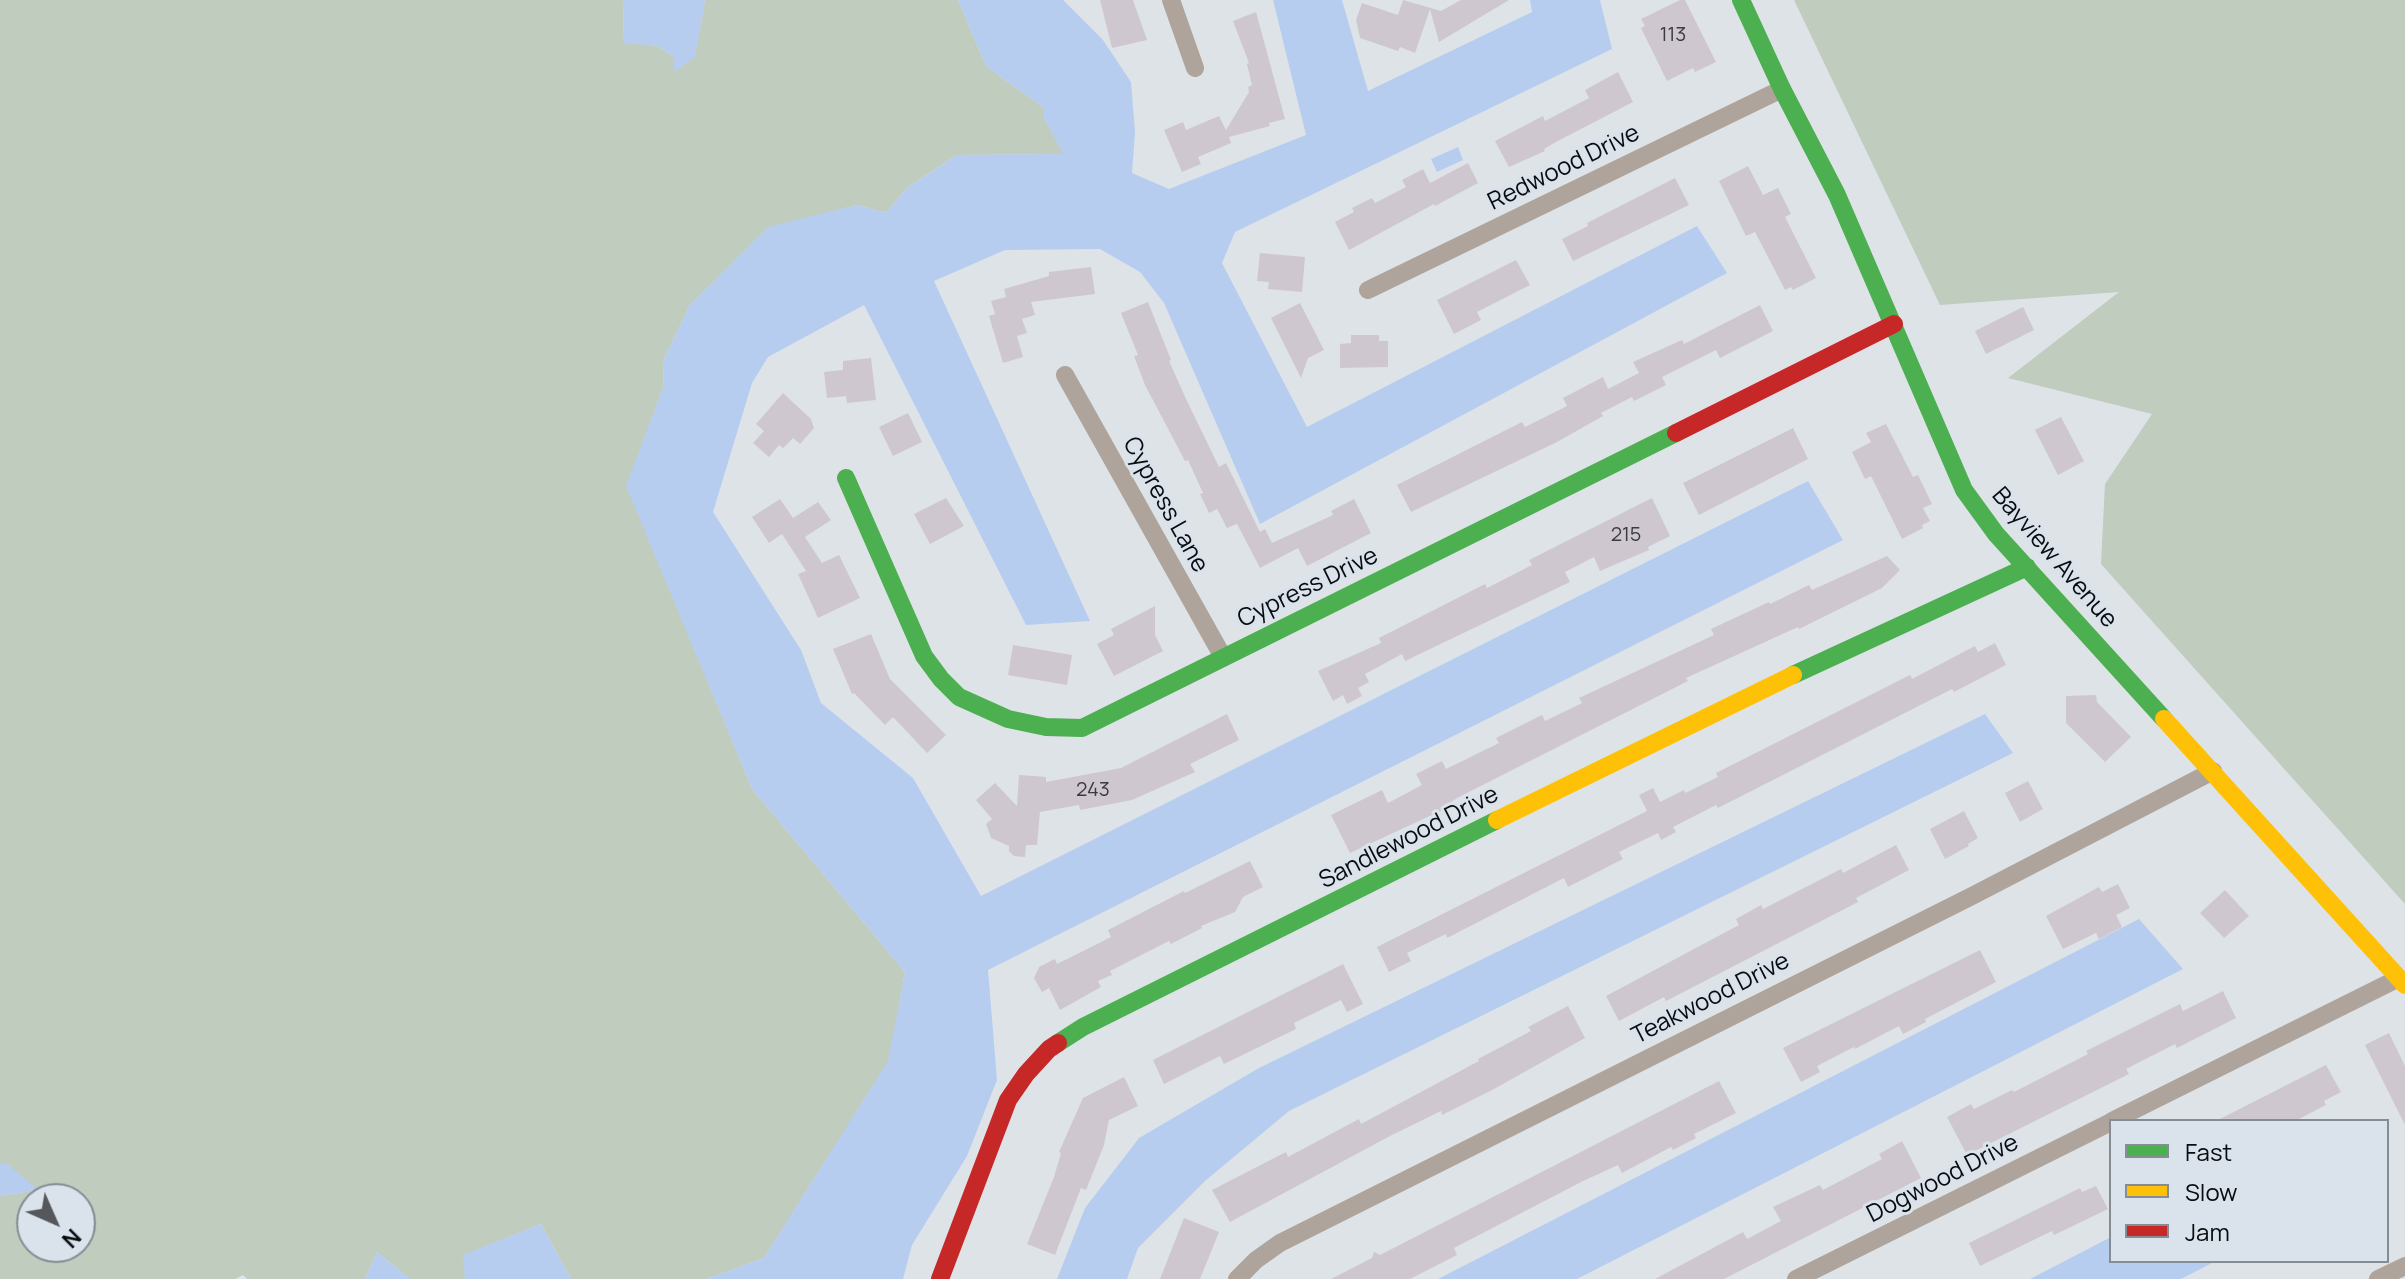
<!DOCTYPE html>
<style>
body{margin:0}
#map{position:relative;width:2405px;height:1279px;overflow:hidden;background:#dee3e8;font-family:Manrope,sans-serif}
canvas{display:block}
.legend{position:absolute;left:2109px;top:1119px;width:280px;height:144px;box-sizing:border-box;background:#dae2ec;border:2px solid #868c94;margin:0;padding:10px 14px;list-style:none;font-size:24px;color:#090c0f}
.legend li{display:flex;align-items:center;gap:16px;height:40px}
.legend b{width:40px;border:2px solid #868c94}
.north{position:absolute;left:16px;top:1183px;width:80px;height:80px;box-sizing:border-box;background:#dae2ec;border:2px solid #868c94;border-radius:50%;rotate:135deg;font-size:22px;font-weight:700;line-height:32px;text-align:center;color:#090c0f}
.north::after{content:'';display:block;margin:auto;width:28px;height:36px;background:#54575b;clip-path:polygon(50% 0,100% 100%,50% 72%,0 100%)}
</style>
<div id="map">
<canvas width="2405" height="1279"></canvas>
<ul class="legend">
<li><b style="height:10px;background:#4caf50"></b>Fast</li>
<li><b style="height:10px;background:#ffc107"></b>Slow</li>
<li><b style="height:10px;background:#c62828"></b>Jam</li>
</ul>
<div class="north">N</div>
</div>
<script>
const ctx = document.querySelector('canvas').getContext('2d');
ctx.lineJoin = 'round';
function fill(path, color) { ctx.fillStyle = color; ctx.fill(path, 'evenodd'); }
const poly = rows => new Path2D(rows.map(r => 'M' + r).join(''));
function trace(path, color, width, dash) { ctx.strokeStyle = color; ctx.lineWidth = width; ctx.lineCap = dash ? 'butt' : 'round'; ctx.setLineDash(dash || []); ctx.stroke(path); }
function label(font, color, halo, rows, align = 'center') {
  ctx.font = font + ' Manrope,sans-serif'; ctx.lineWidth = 6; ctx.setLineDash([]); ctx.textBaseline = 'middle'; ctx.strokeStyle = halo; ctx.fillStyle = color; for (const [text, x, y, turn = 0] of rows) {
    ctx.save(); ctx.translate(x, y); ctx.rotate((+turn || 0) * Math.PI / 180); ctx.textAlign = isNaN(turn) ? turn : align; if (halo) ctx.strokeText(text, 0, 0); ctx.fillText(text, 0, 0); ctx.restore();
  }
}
const green = poly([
 [0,0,623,0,624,42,658,46,674,57,675,71,695,56,705,0,958,0,986,66,1044,108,1044,118,1064,154,957,155,907,188,886,213,857,205,768,228,690,305,664,359,663,388,627,486,752,789,905,972,889,1061,764,1258,707,1279,571,1279,541,1224,464,1255,465,1279,410,1279,377,1252,365,1279,247,1279,243,1275,235,1279,0,1279,0,1196,36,1190,5,1163,0,1165],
 [32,1199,80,1199,80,1247,32,1247],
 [1794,0,2405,0,2405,904,2101,564,2105,484,2152,414,2008,378,2119,292,1940,305]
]);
const water = poly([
 [623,0,705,0,695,57,674,72,674,57,658,46,624,43],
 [958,0,1063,0,1103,40,1131,82,1135,132,1132,173,1169,189,1306,135,1273,0,1342,0,1368,91,1532,12,1530,0,1600,0,1612,49,1235,232,1222,263,1307,427,1697,226,1727,273,1260,524,1164,303,1140,272,1100,249,1005,250,934,281,1090,621,1026,625,864,305,768,357,752,383,713,512,801,650,821,703,913,778,981,896,1808,481,1843,540,988,970,997,1080,967,1156,912,1245,903,1279,707,1279,764,1258,888,1061,905,972,752,789,626,486,663,388,664,359,690,305,768,227,857,205,886,213,907,188,957,155,1063,154,1044,118,1044,108,986,66],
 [1458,147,1463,160,1437,172,1431,159],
 [1985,714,2013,753,1289,1111,1205,1181,1138,1248,1127,1279,1057,1279,1085,1208,1139,1138,1259,1068],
 [2139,919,2183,969,1577,1279,1438,1279],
 [5,1162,38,1190,0,1196,0,1165],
 [541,1224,571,1279,465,1279,463,1255],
 [2111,1237,2111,1261,2216,1261,2181,1279,2030,1279],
 [377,1252,410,1279,365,1279]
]);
const building = poly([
 [1100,0,1133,0,1147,40,1112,48],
 [1403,0,1441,11,1461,0,1509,0,1439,42,1430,9,1415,53,1400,47,1398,51,1360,38,1356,20,1362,3,1398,15],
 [1680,0,1685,0,1716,62,1695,72,1693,68,1667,81,1641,28,1645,26,1641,19],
 [1256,12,1285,119,1269,123,1270,126,1229,137,1231,143,1198,157,1201,164,1182,172,1164,130,1183,122,1186,130,1219,116,1226,130,1249,92,1248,87,1252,85,1247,64,1249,63,1233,21],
 [1618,72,1633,102,1556,142,1544,149,1545,151,1509,167,1495,141,1543,116,1545,121,1589,98,1585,90],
 [1468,163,1478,183,1435,206,1434,204,1349,250,1335,222,1354,212,1352,208,1372,198,1375,203,1406,187,1402,180,1423,169,1430,183],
 [1748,166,1763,195,1778,188,1791,214,1785,217,1816,278,1793,290,1791,287,1785,290,1755,232,1746,236,1719,181],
 [1675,178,1689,205,1573,261,1562,239,1588,226,1587,223],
 [1260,253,1305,257,1302,292,1268,289,1269,282,1257,281],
 [1516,260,1530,285,1477,312,1481,320,1454,334,1437,300],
 [1091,267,1095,294,1031,302,1035,315,1022,319,1027,333,1017,336,1023,357,1003,363,989,316,995,314,991,301,1006,297,1004,289,1049,276,1049,272],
 [1148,302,1171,360,1169,361,1187,401,1219,467,1226,463,1260,532,1265,529,1272,543,1333,515,1331,511,1354,499,1371,533,1307,566,1298,548,1260,568,1237,524,1227,528,1217,509,1209,513,1200,494,1203,493,1188,460,1185,461,1145,385,1134,356,1138,355,1121,313],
 [1300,303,1324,350,1308,358,1301,378,1271,318],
 [1760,305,1773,331,1720,358,1716,350,1662,377,1666,385,1634,401,1632,397,1601,413,1603,416,1557,442,1411,512,1397,485,1522,422,1525,427,1567,406,1563,398,1603,377,1608,389,1639,373,1633,362,1682,340,1684,344],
 [2023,307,2034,330,1986,354,1975,331],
 [1351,335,1379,335,1379,341,1388,341,1388,367,1340,368,1340,344,1351,343],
 [871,358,876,400,847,403,846,396,827,398,824,372,843,370,843,361],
 [783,393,811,419,814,428,800,444,793,438,783,448,779,445,769,457,753,443,764,431,756,424],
 [908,413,922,442,893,456,879,427],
 [2061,417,2084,461,2058,475,2035,430],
 [1886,424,1913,477,1918,475,1932,504,1923,508,1930,521,1922,525,1923,528,1902,539,1871,476,1865,479,1852,452,1871,442,1866,433],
 [1793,428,1808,459,1699,515,1683,483],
 [946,498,964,526,930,544,914,514],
 [1652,498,1670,536,1648,547,1649,550,1600,571,1594,557,1565,572,1570,582,1405,661,1402,654,1365,674,1369,682,1358,688,1362,696,1347,704,1343,695,1333,701,1318,671,1381,643,1379,638,1485,584,1487,588,1532,565,1529,560],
 [780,499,793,518,818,502,831,520,805,537,822,563,839,555,860,598,818,618,798,574,806,571,782,534,769,543,752,517],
 [1887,556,1900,570,1882,588,1799,629,1798,627,1686,678,1688,681,1459,797,1446,805,1447,808,1350,853,1331,815,1382,790,1388,803,1422,785,1416,774,1442,761,1446,769,1499,743,1496,738,1542,715,1545,721,1582,703,1579,698,1714,635,1711,629,1769,602,1770,604,1809,585,1812,590],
 [1155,606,1155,635,1163,651,1114,676,1097,644,1114,635,1111,629],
 [871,634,890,679,946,735,927,753,893,717,885,725,854,693,852,694,833,649],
 [1995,643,2006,665,1954,692,1952,689,1718,808,1716,805,1673,827,1676,832,1661,840,1658,833,1619,852,1623,859,1568,887,1564,878,1447,938,1446,934,1407,953,1411,961,1389,972,1377,947,1647,811,1639,795,1653,788,1660,802,1684,790,1685,793,1718,777,1716,773,1910,675,1912,679,1975,646,1978,652],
 [1013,645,1072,655,1067,685,1008,675],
 [2096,695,2097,702,2131,737,2105,762,2066,723,2066,696],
 [1227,714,1239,740,1190,764,1195,772,1132,800,1080,810,1079,805,1040,812,1037,845,1026,845,1025,857,1014,856,1009,851,1009,846,991,838,986,824,992,819,976,800,995,783,1017,806,1019,775,1046,777,1046,782,1121,768],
 [2028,781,2043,809,2020,822,2005,793],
 [1964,811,1978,838,1968,844,1969,846,1945,859,1930,829],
 [1896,845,1909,870,1856,898,1858,902,1831,916,1666,1001,1664,997,1619,1021,1606,996,1739,925,1736,919,1761,905,1763,909,1841,869,1843,873],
 [1250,861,1263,887,1243,897,1235,912,1201,926,1202,928,1171,944,1169,941,1110,971,1112,975,1098,981,1101,987,1060,1010,1049,988,1042,992,1034,978,1039,967,1055,959,1057,964,1111,937,1108,930,1184,891,1185,893],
 [2118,884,2130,908,2116,915,2122,927,2099,939,2096,933,2063,949,2046,916,2099,887,2102,892],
 [2225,890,2249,916,2224,938,2200,913],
 [1980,950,1996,982,1925,1019,1926,1022,1903,1034,1899,1026,1855,1049,1854,1047,1817,1066,1820,1072,1801,1082,1783,1048],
 [1343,964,1363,1004,1347,1012,1341,1000,1294,1023,1296,1029,1224,1064,1220,1056,1164,1084,1153,1060],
 [2223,991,2236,1018,2177,1048,2175,1044,2126,1069,2129,1074,1967,1155,1947,1117,1971,1104,1974,1109,2012,1090,2014,1092,2088,1054,2086,1051,2180,1004,2183,1011],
 [1568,1006,1585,1038,1494,1089,1442,1115,1441,1111,1388,1137,1230,1222,1212,1190,1286,1152,1288,1157,1359,1119,1361,1124,1479,1061,1478,1059,1531,1031,1528,1027],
 [2389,1033,2405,1066,2405,1125,2365,1045],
 [2326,1065,2341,1092,2324,1101,2326,1105,2295,1121,2216,1121],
 [1124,1077,1138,1106,1109,1120,1104,1145,1086,1190,1081,1188,1055,1255,1027,1244,1054,1177,1061,1153,1059,1152,1083,1098],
 [1719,1081,1736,1113,1694,1134,1696,1138,1673,1150,1671,1147,1622,1173,1618,1165,1583,1181,1454,1248,1457,1255,1410,1279,1331,1279,1372,1258,1374,1252,1380,1255],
 [1902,1141,1921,1178,1724,1279,1655,1279,1743,1232,1747,1239,1781,1221,1773,1207,1820,1185,1823,1190,1882,1159,1879,1154],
 [2096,1186,2108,1209,2054,1235,2052,1231,1980,1266,1969,1243,2080,1188,2082,1192],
 [1184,1218,1219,1232,1200,1279,1160,1279]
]);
const street = poly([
 [1171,0,1195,68],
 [1368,290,1782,89],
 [1065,375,1223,657],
 [2112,1121,2399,978],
 [1237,1279,1256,1260,1280,1243,1972,896,2213,771],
 [1796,1279,2111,1122],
 [2378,1279,2405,1266]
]);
const fast = poly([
 [1741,0,1782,89,1837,195,1964,490,1996,534,2164,719],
 [846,478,924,656,941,679,959,697,1008,719,1046,727,1082,728,1676,433],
 [1793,675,2027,567],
 [1058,1043,1083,1027,1497,820]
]);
const slow = poly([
 [2164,719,2405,985],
 [1497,820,1793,675]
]);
const jam = poly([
 [1676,433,1894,324],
 [940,1279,1008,1100,1026,1074,1049,1049,1058,1043]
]);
const numberNames = [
 ["113",1673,35],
 ["215",1626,535],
 ["243",1093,790]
];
const streetNames = [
 ["Redwood Drive",1564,168,-26],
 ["Cypress Lane",1165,505,61],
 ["Bayview Avenue",2054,558,49],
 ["Cypress Drive",1308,588,-26],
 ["Sandlewood Drive",1409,838,-27],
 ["Teakwood Drive",1711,999,-27],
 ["Dogwood Drive",1943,1179,-27]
];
fill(green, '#c0ccbe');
fill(water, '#b6cdf0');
fill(building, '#cfc7cf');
trace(street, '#aea49b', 18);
trace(fast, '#4caf50', 18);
trace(slow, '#ffc107', 18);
trace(jam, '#c62828', 18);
label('20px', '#3a3b3f', null, numberNames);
label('24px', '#090c0f', '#dae2ec', streetNames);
</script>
